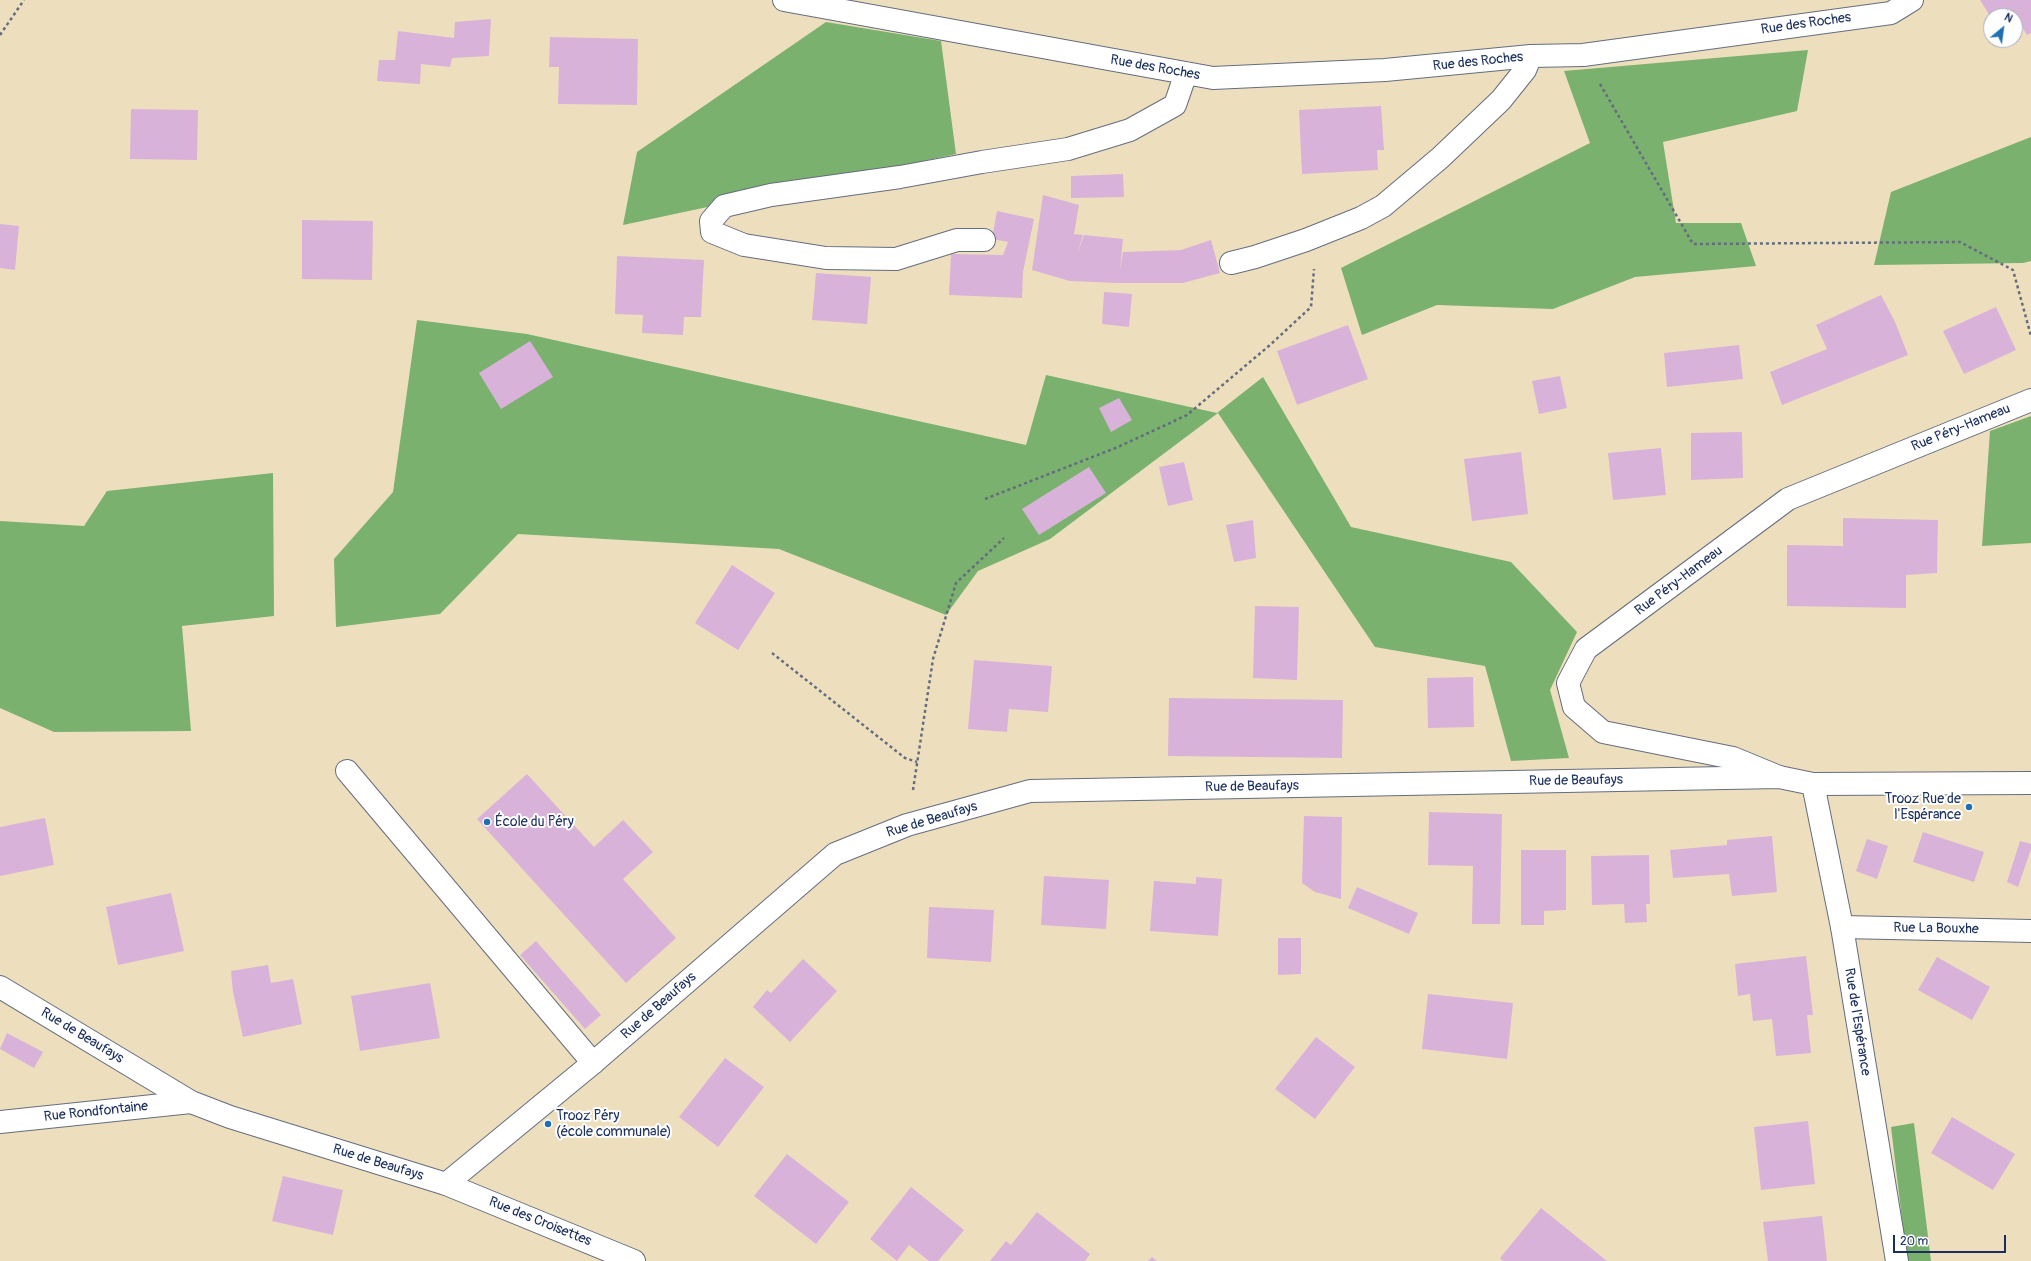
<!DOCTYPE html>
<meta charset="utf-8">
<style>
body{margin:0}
#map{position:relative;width:2031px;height:1261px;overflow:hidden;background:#eddfbd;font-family:Pangolin,sans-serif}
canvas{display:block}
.north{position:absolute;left:1983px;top:8px;width:40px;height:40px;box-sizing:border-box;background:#fff;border:1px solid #a4acbf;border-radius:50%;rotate:29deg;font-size:11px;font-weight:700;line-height:16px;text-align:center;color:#1b2f5e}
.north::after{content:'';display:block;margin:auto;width:14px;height:18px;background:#1f6fb2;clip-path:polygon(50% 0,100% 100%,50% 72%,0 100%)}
.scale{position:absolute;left:1893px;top:1235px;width:113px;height:18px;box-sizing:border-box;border:2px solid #1b2f5e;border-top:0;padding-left:5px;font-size:12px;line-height:14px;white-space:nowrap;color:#1b2f5e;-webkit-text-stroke:3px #fff;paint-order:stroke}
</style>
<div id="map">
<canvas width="2031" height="1261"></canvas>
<div class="north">N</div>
<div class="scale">20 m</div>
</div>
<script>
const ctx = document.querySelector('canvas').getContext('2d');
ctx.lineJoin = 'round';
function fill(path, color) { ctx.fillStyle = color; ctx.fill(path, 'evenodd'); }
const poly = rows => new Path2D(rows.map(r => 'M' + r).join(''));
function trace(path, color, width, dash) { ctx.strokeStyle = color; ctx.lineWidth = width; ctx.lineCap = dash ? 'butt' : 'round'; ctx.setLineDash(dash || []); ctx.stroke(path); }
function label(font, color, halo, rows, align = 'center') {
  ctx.font = font + ' Pangolin,sans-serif'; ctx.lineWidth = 4; ctx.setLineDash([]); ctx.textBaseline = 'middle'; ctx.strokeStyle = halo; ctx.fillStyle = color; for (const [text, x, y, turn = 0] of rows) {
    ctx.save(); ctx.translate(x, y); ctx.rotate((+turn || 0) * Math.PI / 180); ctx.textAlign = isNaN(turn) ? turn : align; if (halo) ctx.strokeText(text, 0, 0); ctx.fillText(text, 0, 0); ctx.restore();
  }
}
const forest = poly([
 [826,22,941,41,956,154,623,225,637,152],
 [1808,50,1797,111,1663,142,1676,223,1741,223,1756,266,1635,277,1553,309,1437,305,1362,335,1341,268,1590,143,1564,71],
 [2031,137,2031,261,2023,263,1874,265,1891,192],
 [417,320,527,334,1026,445,1046,375,1217,413,1263,377,1351,527,1511,562,1577,632,1550,690,1569,758,1511,761,1485,666,1375,647,1218,413,1050,539,978,571,946,615,779,549,518,534,440,614,336,627,334,559,393,492],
 [2031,416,2031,543,1982,546,1990,431],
 [273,473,274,616,182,626,191,731,54,732,0,708,0,521,84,526,107,491],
 [1914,1123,1931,1261,1907,1261,1891,1127]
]);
const building = poly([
 [1980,0,2031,0,2031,33,2027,35,2022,27,2015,31,2015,16,1990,16],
 [491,19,489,56,452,58,450,67,421,64,420,84,377,81,379,60,395,60,398,31,454,38,455,22],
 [550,37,638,39,637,105,558,104,559,67,549,67],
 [1381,106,1384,150,1377,150,1378,170,1302,174,1299,110],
 [131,109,198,110,197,160,130,159],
 [1123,174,1124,197,1071,198,1071,176],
 [1043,195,1079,205,1074,234,1083,235,1077,255,1084,235,1123,239,1120,270,1123,252,1181,250,1211,240,1220,273,1183,283,1118,283,1070,281,1032,270],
 [997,211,1034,219,1023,272,1022,298,949,295,951,254,1003,255,1008,242,992,239],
 [302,220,373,221,372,280,302,279],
 [0,224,19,226,15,270,0,268],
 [617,256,704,260,701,317,684,317,683,335,642,333,643,315,615,314],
 [816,273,871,277,867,324,812,320],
 [1104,292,1132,294,1129,327,1102,324],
 [1881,295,1895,322,1908,355,1782,405,1770,372,1827,349,1816,325],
 [1996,307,2016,350,1964,374,1943,331],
 [1348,325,1368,379,1297,405,1277,351],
 [530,341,553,377,501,409,479,373],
 [1739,345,1743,379,1667,387,1664,353],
 [1560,376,1567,408,1539,414,1532,381],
 [1119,398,1132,420,1111,432,1099,408],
 [1742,432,1743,478,1691,480,1691,433],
 [1661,448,1666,495,1613,500,1608,453],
 [1521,452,1528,514,1472,521,1464,459],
 [1184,462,1193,500,1168,506,1159,467],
 [1089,467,1106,493,1039,535,1022,509],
 [1843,518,1938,520,1937,573,1906,575,1906,608,1787,606,1787,545,1843,546],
 [1253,520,1256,558,1234,562,1226,525],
 [732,565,775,593,738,650,695,623],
 [1255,606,1299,607,1297,680,1253,678],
 [974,660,1052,666,1048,712,1009,709,1007,732,968,729],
 [1473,677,1474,727,1428,728,1427,678],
 [1169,698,1343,700,1342,758,1168,756],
 [527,774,594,847,623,820,653,852,623,879,676,938,626,983,477,819],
 [1429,812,1502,814,1500,924,1472,924,1473,866,1428,865],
 [1304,816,1342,817,1341,899,1315,892,1302,883],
 [45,818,54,865,0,876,0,827],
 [1923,832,1984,852,1974,882,1913,862],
 [1772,836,1777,892,1732,896,1729,874,1673,878,1670,850,1727,845,1727,840],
 [1867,839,1888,846,1877,879,1856,871],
 [2020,841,2031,844,2031,849,2018,887,2007,882],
 [1521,850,1566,850,1566,910,1544,911,1544,925,1521,925],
 [1649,855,1650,904,1646,904,1647,922,1625,923,1624,904,1592,905,1591,856],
 [1044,876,1109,880,1106,929,1041,925],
 [1196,877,1222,879,1218,936,1150,931,1154,881,1196,884],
 [1357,887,1418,913,1409,934,1348,908],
 [171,893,184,951,118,965,106,907],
 [929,907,994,910,991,962,927,958],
 [1278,938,1301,938,1301,974,1278,975],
 [536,941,601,1015,585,1029,520,955],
 [1806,956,1813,1015,1807,1015,1811,1053,1776,1056,1772,1019,1753,1021,1750,994,1738,996,1735,964],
 [1937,957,1990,987,1972,1020,1918,990],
 [803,959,837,991,790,1042,753,1007,767,990,771,993],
 [268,965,271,983,293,979,302,1024,243,1037,233,992,231,971],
 [430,983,440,1038,360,1051,351,996],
 [1428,994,1513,1003,1507,1059,1422,1049],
 [7,1033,43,1052,34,1068,0,1049],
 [1316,1037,1355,1067,1315,1119,1275,1089],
 [725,1058,764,1087,718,1147,679,1117],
 [1952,1117,2015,1154,1993,1190,1931,1153],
 [1808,1121,1815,1184,1761,1190,1754,1127],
 [787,1154,849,1202,816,1244,754,1196],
 [283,1176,343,1190,333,1235,272,1221],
 [911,1187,964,1230,938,1261,929,1261,909,1245,897,1261,870,1239],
 [1541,1208,1607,1261,1503,1261,1500,1258],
 [1037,1212,1090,1254,1085,1261,990,1261,1006,1241,1011,1245],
 [1822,1216,1827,1261,1768,1261,1763,1222],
 [1152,1257,1157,1261,1148,1261]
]);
const path = poly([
 [0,35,24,0],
 [1600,84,1693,244,1960,242,2013,270,2031,336],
 [985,499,1118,447,1187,415,1270,345,1311,307,1314,269],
 [772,653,905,758,917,762],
 [913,790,933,659,956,583,1004,538]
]);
const service = poly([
 [1231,263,1255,257,1306,240,1361,218,1383,206,1440,158,1501,100,1525,70,1531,56],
 [347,771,593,1063],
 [1842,927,2031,931],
 [0,1122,191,1102]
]);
const minor = poly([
 [784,0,1213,78,1385,70,1531,56,1583,55,1891,13,1912,0],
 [984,240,957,240,896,259,826,258,744,245,712,232,711,221,724,206,771,195,900,177,982,162,1068,149,1130,130,1175,105,1186,73],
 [1779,777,1733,758,1603,732,1574,707,1568,683,1586,649,1788,499,2031,400],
 [1813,784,1842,927,1897,1261],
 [446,1184,634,1261]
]);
const tertiary = poly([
 [0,987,191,1102,230,1117,446,1184,593,1063,835,854,907,825,1030,791,1779,777,1813,784,2031,783]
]);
const markers = [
 [1969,807,4,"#1f6fb2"],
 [487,822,4,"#1f6fb2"],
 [548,1124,4,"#1f6fb2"]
];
const streetNames = [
 ["Rue des Roches",1806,24,-8],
 ["Rue des Roches",1478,62,-6],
 ["Rue des Roches",1155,68,10],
 ["Rue Péry-Hameau",1961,428,-22],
 ["Rue Péry-Hameau",1679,581,-37],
 ["Rue de Beaufays",1576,781,-1],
 ["Rue de Beaufays",1252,787,-1],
 ["Rue de Beaufays",932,820,-17],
 ["Rue La Bouxhe",1936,929,1],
 ["Rue de Beaufays",659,1006,-41],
 ["Rue de l'Espérance",1857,1022,81],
 ["Rue de Beaufays",82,1036,31],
 ["Rue Rondfontaine",96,1112,-6],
 ["Rue de Beaufays",378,1163,17],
 ["Rue des Croisettes",540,1222,22]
];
const poiNames = [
 ["Trooz Rue de",1961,799,"right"],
 ["l'Espérance",1961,815,"right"],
 ["École du Péry",495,822],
 ["Trooz Péry",556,1116],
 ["(école communale)",556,1132]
];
fill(forest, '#7ab16e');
fill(building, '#d9b2d9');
trace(service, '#646d7f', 24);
trace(minor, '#646d7f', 24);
trace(tertiary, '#646d7f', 24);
trace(path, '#646d7f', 2.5, [3, 3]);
trace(service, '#fff', 22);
trace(minor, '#fff', 22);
trace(tertiary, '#fff', 22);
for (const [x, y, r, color] of markers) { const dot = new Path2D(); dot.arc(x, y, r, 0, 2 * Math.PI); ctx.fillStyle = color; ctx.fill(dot); trace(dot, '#fff', 1.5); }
label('14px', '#1b2f5e', '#fff', streetNames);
label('14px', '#1b2f5e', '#fff', poiNames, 'left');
</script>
